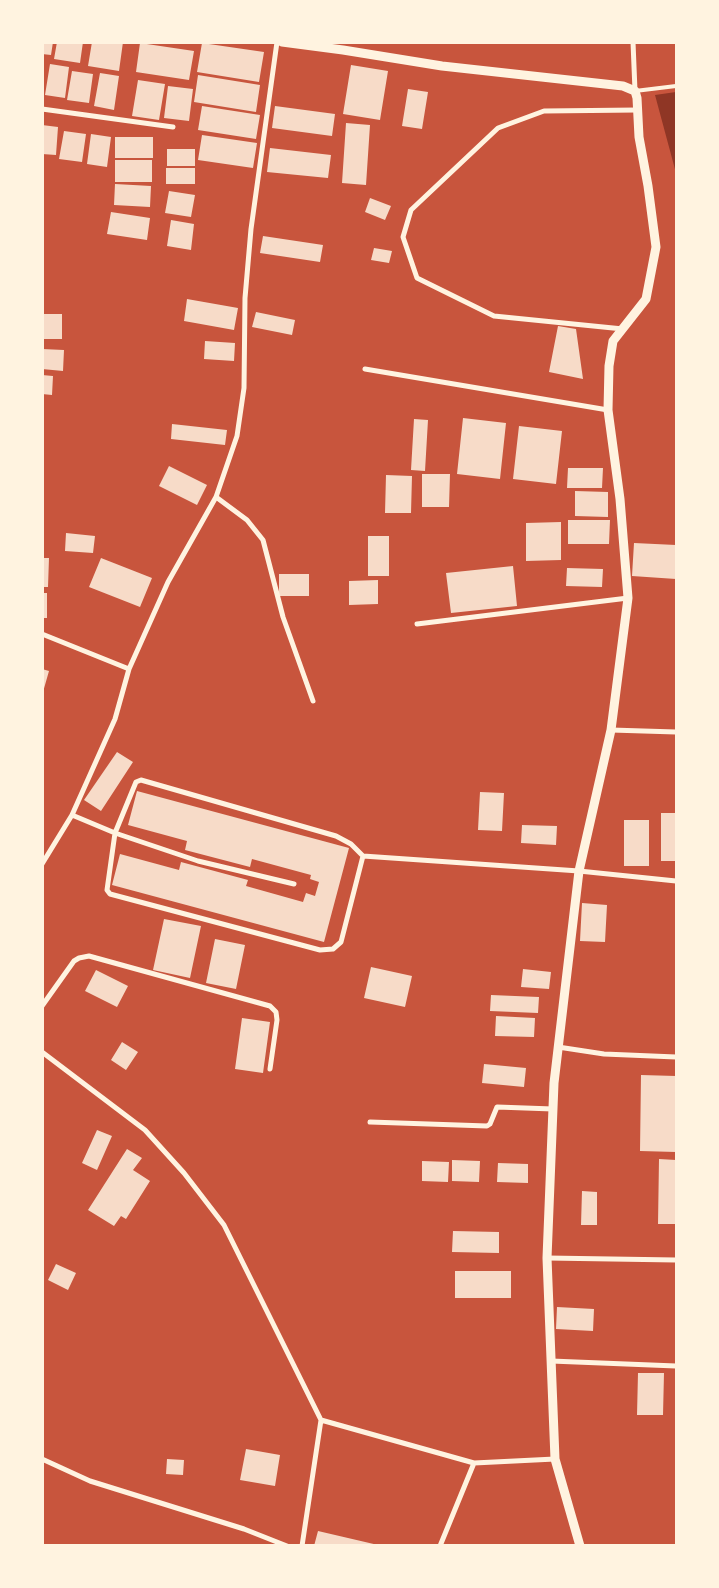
<!DOCTYPE html>
<style>
body{margin:0}
#map{position:relative;width:719px;height:1588px;overflow:hidden;background:#c8553d;font-family:"Alegreya Sans",sans-serif}
canvas{display:block}
.frame{position:absolute;inset:0;border:44px solid #fff3e0;pointer-events:none}
</style>
<div id="map">
<canvas width="719" height="1588"></canvas>
<div class="frame"></div>
</div>
<script>
const ctx = document.querySelector('canvas').getContext('2d');
ctx.lineJoin = 'round';
function fill(path, color) { ctx.fillStyle = color; ctx.fill(path, 'evenodd'); }
const poly = rows => new Path2D(rows.map(r => 'M' + r).join(''));
function trace(path, color, width, dash) { ctx.strokeStyle = color; ctx.lineWidth = width; ctx.lineCap = dash ? 'butt' : 'round'; ctx.setLineDash(dash || []); ctx.stroke(path); }
const water = poly([
 [676,92,676,173,655,95]
]);
const building = poly([
 [42,42,53,42,51,55,42,54],
 [57,42,83,42,80,63,54,59],
 [92,42,123,42,119,71,88,66],
 [140,43,194,51,189,80,136,72],
 [202,43,264,52,259,82,197,72],
 [50,64,69,67,65,98,45,95],
 [351,65,388,71,380,120,343,114],
 [72,71,93,74,89,103,67,100],
 [100,73,119,76,114,110,94,106],
 [198,75,260,85,256,112,194,102],
 [138,80,165,84,159,120,132,116],
 [168,86,193,89,189,121,164,118],
 [408,89,428,92,422,129,402,126],
 [202,106,260,115,256,139,198,130],
 [275,106,335,114,332,136,272,128],
 [346,123,370,125,366,185,342,183],
 [42,125,58,127,56,155,42,154],
 [64,131,86,134,82,162,59,159],
 [91,134,111,137,107,167,87,164],
 [202,135,257,143,253,168,198,160],
 [115,137,153,137,153,158,115,158],
 [270,148,331,155,328,178,267,172],
 [167,149,195,149,195,166,167,166],
 [115,160,152,160,152,182,115,182],
 [166,168,195,168,195,184,166,184],
 [115,184,151,186,150,207,114,205],
 [169,191,195,195,191,217,165,213],
 [370,198,391,206,385,220,365,212],
 [111,212,150,218,147,240,107,234],
 [171,220,194,224,191,250,167,246],
 [263,236,323,245,320,262,260,253],
 [374,248,392,251,389,263,371,260],
 [187,299,238,308,234,330,184,321],
 [256,312,295,320,292,335,252,327],
 [42,314,62,314,62,339,42,339],
 [558,326,576,329,583,379,549,372],
 [205,341,235,343,234,361,204,359],
 [42,349,64,350,63,371,42,369],
 [42,375,53,376,52,395,42,394],
 [463,418,506,423,500,479,457,474],
 [414,419,428,420,425,471,411,470],
 [172,424,227,430,225,445,171,439],
 [519,426,562,431,556,484,513,479],
 [169,466,207,485,197,505,159,486],
 [568,468,603,468,602,488,567,488],
 [422,474,450,474,449,507,422,507],
 [386,475,412,476,411,513,385,513],
 [575,491,608,492,608,517,575,516],
 [568,520,610,520,609,544,568,544],
 [561,522,561,560,526,561,526,523],
 [66,533,95,536,93,553,65,551],
 [368,536,389,536,389,576,368,576],
 [634,543,676,545,676,579,632,576],
 [42,558,49,558,48,587,42,587],
 [101,558,152,578,140,607,89,587],
 [513,566,517,606,451,613,446,573],
 [567,568,603,569,602,587,566,586],
 [279,574,309,574,309,596,279,596],
 [378,580,378,604,349,605,349,581],
 [42,593,47,593,47,618,42,618],
 [42,669,49,671,43,692,42,692],
 [117,752,133,762,101,811,84,800],
 [137,791,349,848,324,942,112,885,120,854,179,870,181,862,248,880,246,886,303,902,306,893,315,896,319,882,310,879,311,875,252,859,250,867,185,850,187,841,128,825],
 [480,792,504,793,502,831,478,830],
 [661,813,676,813,676,861,661,861],
 [624,820,649,820,649,866,624,866],
 [522,825,557,826,556,845,521,843],
 [582,903,607,905,605,942,580,941],
 [164,919,201,926,190,978,153,970],
 [215,939,245,945,236,989,206,983],
 [371,967,412,976,405,1007,364,998],
 [523,969,551,972,549,989,521,987],
 [96,970,128,986,117,1007,85,991],
 [491,995,539,997,538,1013,490,1011],
 [496,1016,535,1018,534,1037,495,1036],
 [242,1018,270,1022,263,1073,235,1069],
 [122,1042,138,1052,126,1070,111,1060],
 [484,1064,526,1068,524,1087,482,1083],
 [641,1075,676,1076,676,1152,640,1151],
 [97,1130,112,1136,97,1170,82,1163],
 [127,1149,142,1158,133,1170,150,1181,126,1219,121,1216,114,1226,88,1210],
 [659,1159,676,1160,676,1224,658,1224],
 [452,1160,480,1161,479,1182,452,1181],
 [422,1161,449,1162,448,1182,422,1181],
 [498,1163,528,1164,528,1183,497,1182],
 [582,1191,597,1192,597,1225,581,1225],
 [453,1231,499,1232,499,1253,452,1252],
 [56,1264,76,1273,68,1290,48,1280],
 [455,1271,511,1271,511,1298,455,1298],
 [557,1307,594,1309,593,1331,556,1329],
 [638,1373,664,1373,663,1415,637,1415],
 [246,1449,280,1455,275,1486,240,1480],
 [167,1459,184,1460,183,1475,166,1474],
 [318,1531,378,1545,378,1546,314,1546]
]);
const service = poly([
 [635,91,676,86]
]);
const minor = poly([
 [633,42,635,91],
 [42,109,173,127],
 [623,329,494,316,417,278,403,237,411,210,498,128,544,111,637,110],
 [365,369,608,410],
 [216,497,247,520,263,540,283,617,313,701],
 [417,624,628,598],
 [42,634,129,669],
 [611,730,676,732],
 [72,815,115,833,198,861,294,884],
 [363,856,351,844,336,836,141,780,136,782,115,833,107,890,110,894,320,950,333,949,341,942,363,856,579,871,676,881],
 [42,864,72,815,115,719,129,669,168,582,216,497,237,436,244,388,245,298,251,229,277,42],
 [42,1006,74,961,79,958,89,956,270,1006,276,1012,277,1020,270,1069],
 [558,1047,604,1054,676,1057],
 [42,1052,145,1130,184,1173,224,1225,321,1420,474,1463,440,1546],
 [370,1122,487,1126,490,1124,497,1107,553,1109],
 [547,1258,676,1260],
 [551,1361,676,1366],
 [42,1459,90,1481,244,1529,287,1546],
 [474,1463,555,1459],
 [302,1546,321,1420]
]);
const tertiary = poly([
 [282,42,343,50,442,66,623,86,635,91,637,98,639,137,648,186,656,247,646,299,613,341,609,366,608,410,620,499,628,598,611,730,579,871,554,1083,547,1258,555,1459,580,1546]
]);
fill(water, '#8f3625');
fill(building, '#f7dbc8');
trace(service, '#fff3e0', 4);
trace(minor, '#fff3e0', 5);
trace(tertiary, '#fff3e0', 9);
</script>
